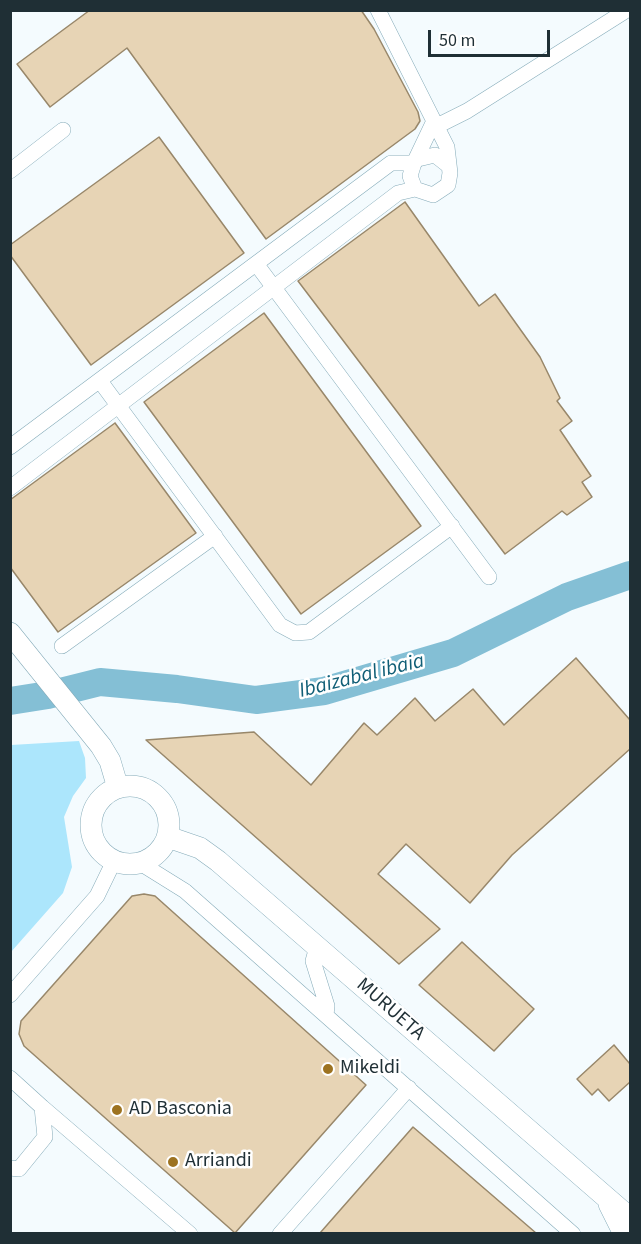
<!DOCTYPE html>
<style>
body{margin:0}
#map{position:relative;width:641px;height:1244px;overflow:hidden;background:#f4fbfe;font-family:"Source Sans 3",sans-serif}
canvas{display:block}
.frame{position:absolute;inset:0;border:12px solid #1f2f35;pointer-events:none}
.scale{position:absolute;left:428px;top:30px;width:122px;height:27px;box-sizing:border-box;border:3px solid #1f2f35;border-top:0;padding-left:8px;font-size:18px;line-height:21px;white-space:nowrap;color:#1f2f35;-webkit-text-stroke:4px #fff;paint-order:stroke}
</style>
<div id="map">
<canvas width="641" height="1244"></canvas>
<div class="frame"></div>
<div class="scale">50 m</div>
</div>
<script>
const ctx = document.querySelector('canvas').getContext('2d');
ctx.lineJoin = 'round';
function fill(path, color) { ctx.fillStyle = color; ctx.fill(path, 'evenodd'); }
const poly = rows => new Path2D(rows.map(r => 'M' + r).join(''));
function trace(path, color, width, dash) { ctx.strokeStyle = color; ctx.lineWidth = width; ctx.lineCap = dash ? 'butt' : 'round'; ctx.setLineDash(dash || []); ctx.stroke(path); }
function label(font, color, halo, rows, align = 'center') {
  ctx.font = font + ' "Source Sans 3",sans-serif'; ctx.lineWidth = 5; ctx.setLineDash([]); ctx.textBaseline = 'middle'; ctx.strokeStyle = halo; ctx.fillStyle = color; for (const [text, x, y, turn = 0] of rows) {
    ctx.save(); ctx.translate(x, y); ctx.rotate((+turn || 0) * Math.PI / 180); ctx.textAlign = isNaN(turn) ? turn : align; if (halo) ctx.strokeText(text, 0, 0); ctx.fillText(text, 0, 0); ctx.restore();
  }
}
const green = poly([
 [79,741,85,758,86,778,73,796,64,817,72,867,63,893,11,952,11,745]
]);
const river = poly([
 [10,701,48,695,100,682,177,689,256,700,324,691,453,653,567,597,630,575]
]);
const building = poly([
 [90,10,361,10,374,29,418,112,420,121,415,129,266,239,127,48,50,107,17,64,90,10],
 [159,137,244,253,91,365,10,255,10,245,159,137],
 [405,202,479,306,495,294,540,357,560,398,557,401,572,421,560,430,591,476,582,482,592,497,567,515,562,511,505,554,298,281,405,202],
 [264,313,421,526,301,614,144,402,264,313],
 [115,423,196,533,58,632,10,567,10,500,115,423],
 [576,658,630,720,630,749,512,855,470,903,406,844,378,874,440,929,399,964,146,740,254,732,311,785,364,723,377,735,415,698,435,721,473,689,504,725,576,658],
 [144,894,155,896,366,1085,235,1233,24,1046,19,1034,21,1021,132,896,144,894],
 [462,942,534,1009,494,1051,419,985,462,942],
 [614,1045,630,1064,630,1082,609,1101,598,1089,592,1095,577,1079,614,1045],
 [413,1127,536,1233,320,1233,413,1127]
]);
const street = poly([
 [437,126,467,111,627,10],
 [10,171,63,130],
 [415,189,410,176,414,163,418,159,435,155,449,166],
 [257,265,489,577],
 [100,381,280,625,295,633,309,632,452,526],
 [10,447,391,163,414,163,434,121],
 [10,488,398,193,415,189,433,195,448,185,450,173,447,147,378,10],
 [62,646,215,536],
 [140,863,185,891,573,1234],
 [317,947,313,961,327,1006,326,1015],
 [10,995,97,896,114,861],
 [10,1078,42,1107,45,1137,19,1169,10,1168],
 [42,1107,190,1234],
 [280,1234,409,1088]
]);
const secondary = poly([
 [10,633,101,746,110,761,118,788],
 '91 825a39 39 0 1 1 78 0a39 39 0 1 1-78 0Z',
 [168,837,200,848,218,861,630,1218],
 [609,1204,624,1234]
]);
const markers = [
 [328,1069,6,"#9d7321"],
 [117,1110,6,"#9d7321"],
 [173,1162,6,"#9d7321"]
];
const streetNames = [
 ["MURUETA",390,1010,41]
];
const poiNames = [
 ["Mikeldi",340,1069],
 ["AD Basconia",129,1110],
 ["Arriandi",185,1162]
];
const waterNames = [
 ["Ibaizabal ibaia",362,677,-14]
];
fill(green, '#ace6fc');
trace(river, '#84bfd5', 28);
fill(building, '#e7d4b5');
trace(building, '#98876a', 1.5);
trace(street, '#85abb9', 16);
trace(secondary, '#85abb9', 22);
trace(street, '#fff', 15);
trace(secondary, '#fff', 21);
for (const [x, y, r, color] of markers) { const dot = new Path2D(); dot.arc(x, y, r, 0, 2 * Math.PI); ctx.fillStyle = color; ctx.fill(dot); trace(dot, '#fff', 2); }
label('20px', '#1f2f35', '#fff', streetNames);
label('20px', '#1f2f35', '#fff', poiNames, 'left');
label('italic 21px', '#105e76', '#fff', waterNames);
</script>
